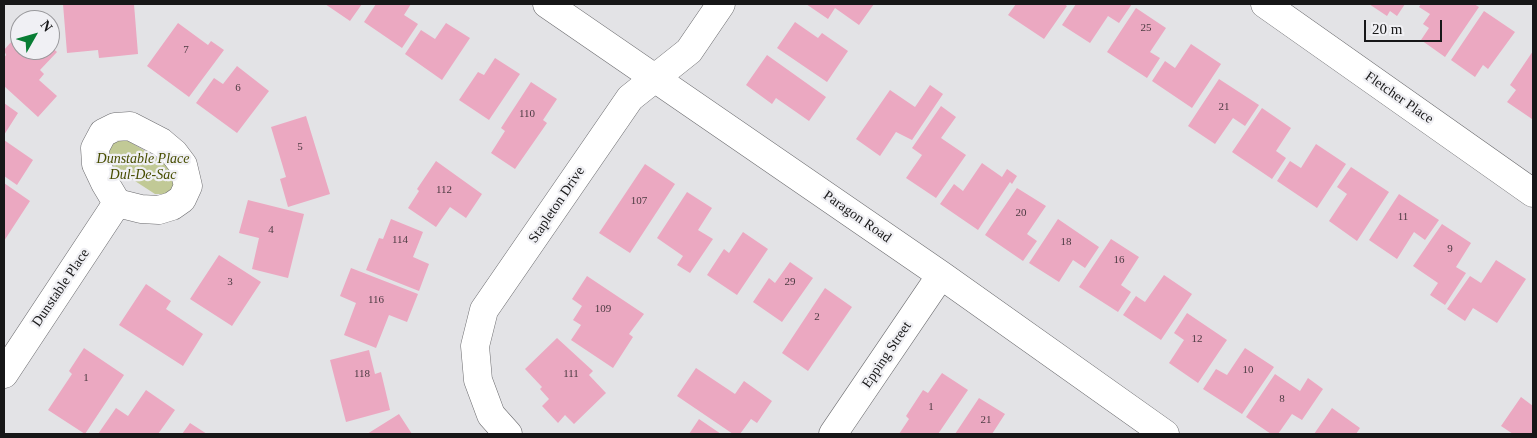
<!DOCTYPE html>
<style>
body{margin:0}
#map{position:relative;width:1537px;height:438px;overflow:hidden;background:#e3e3e6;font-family:Georgia,serif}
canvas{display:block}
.frame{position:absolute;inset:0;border:5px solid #171718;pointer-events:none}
.north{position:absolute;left:10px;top:10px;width:50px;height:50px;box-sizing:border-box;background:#f0f0f4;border:1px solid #99999c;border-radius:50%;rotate:52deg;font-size:14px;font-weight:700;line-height:20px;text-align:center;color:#171718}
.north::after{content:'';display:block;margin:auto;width:18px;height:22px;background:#087d34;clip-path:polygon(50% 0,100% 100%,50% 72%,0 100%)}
.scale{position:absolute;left:1364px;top:20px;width:78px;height:22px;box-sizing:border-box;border:2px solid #171718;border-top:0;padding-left:6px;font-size:15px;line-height:18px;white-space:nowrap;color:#171718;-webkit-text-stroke:4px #f0f0f4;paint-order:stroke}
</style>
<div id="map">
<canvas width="1537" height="438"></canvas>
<div class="frame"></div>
<div class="north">N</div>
<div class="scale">20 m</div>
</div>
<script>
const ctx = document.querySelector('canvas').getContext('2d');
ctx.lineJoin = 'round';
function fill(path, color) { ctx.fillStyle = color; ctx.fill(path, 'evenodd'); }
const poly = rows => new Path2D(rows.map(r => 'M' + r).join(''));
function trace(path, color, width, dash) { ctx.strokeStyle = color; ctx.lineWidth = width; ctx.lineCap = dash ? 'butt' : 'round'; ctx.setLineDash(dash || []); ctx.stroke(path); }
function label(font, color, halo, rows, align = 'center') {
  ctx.font = font + ' Georgia,serif'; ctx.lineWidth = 4.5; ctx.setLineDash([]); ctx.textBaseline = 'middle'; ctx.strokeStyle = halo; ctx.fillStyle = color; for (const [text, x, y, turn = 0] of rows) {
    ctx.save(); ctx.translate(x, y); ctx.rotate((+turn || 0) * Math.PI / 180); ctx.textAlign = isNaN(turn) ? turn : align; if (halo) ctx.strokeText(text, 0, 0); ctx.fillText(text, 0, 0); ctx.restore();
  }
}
const green = poly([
 [123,138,171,166,177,182,171,190,164,194,155,194,115,168,108,161,107,152,110,145,117,139]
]);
const building = poly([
 [63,4,134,4,138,54,99,58,98,50,67,53],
 [325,4,362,4,350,21],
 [376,4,411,4,404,15,418,24,402,48,364,22],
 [806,4,874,4,859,25,835,8,828,19],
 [1016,4,1064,4,1067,6,1044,39,1008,15],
 [1076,4,1132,4,1119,23,1108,16,1090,43,1062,25],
 [1369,4,1405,4,1397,16,1390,11,1387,16],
 [1421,4,1474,4,1479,7,1445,57,1421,40,1429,28,1423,24,1430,14,1419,7],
 [1136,8,1166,28,1150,52,1160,58,1147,78,1107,52],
 [1484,11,1515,32,1488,69,1483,65,1475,77,1451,60],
 [795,22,818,38,822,33,848,51,827,82,777,48],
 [178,23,208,45,211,41,224,50,189,97,147,66],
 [446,23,470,38,442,80,405,54,421,30,435,39],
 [20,32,20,50,50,50,50,46,57,52,40,70,44,74,39,80,57,96,38,117,4,86,4,58,6,55,4,50],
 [1191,44,1221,64,1192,108,1152,81,1165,61,1175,68],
 [1533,51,1533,117,1532,119,1507,102,1516,90,1510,85],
 [767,55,826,97,809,121,776,98,772,104,746,85],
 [495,58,520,74,489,120,459,100,478,72,484,75],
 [237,66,269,91,237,133,196,103,214,78,223,84],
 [1219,79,1259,105,1245,126,1233,118,1215,144,1188,126],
 [531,82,557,99,543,120,547,123,515,169,491,153,505,131,501,128],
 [930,85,943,94,912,140,896,132,880,156,856,139,890,90,915,107],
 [4,103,18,113,4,135],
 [941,106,956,117,941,138,966,155,936,198,906,178,922,155,912,148],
 [1262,108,1291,128,1276,151,1286,158,1272,179,1232,152],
 [306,116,330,194,288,207,280,179,286,177,271,127],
 [4,140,33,160,17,185,4,176],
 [1316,144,1346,164,1317,208,1277,181,1290,161,1301,168],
 [436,161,482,194,466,218,450,207,436,227,408,208,419,191,417,189],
 [982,163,1002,177,1007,169,1017,176,1012,184,1010,182,978,230,940,204,954,184,963,191],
 [645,164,675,184,630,253,599,233],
 [1351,167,1389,192,1357,241,1329,221,1347,194,1337,187],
 [4,183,30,201,4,241],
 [1017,188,1046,206,1027,234,1037,241,1023,261,985,235],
 [687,192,712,208,698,230,713,239,690,273,677,265,683,256,657,238],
 [1399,194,1439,220,1425,240,1414,232,1397,259,1369,240],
 [248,200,304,214,288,278,252,269,259,238,239,233],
 [391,219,423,232,413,257,429,264,419,291,366,270,379,238,383,239],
 [1058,219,1099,247,1085,268,1073,260,1059,282,1029,263],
 [1442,224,1471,243,1456,267,1466,273,1445,305,1430,295,1438,283,1413,266],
 [743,232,768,249,737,295,707,275,724,249,729,253],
 [1111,239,1139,257,1121,285,1131,292,1118,312,1079,287],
 [219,255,261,282,232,326,190,299],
 [1496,260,1526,279,1497,323,1473,308,1465,321,1447,309,1470,276,1481,283],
 [790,262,813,278,782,322,753,302,769,278,775,283],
 [351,268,418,294,407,322,389,315,376,348,344,335,356,303,340,296],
 [1164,275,1192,294,1161,340,1123,315,1136,296,1145,302],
 [587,276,644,314,629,334,633,337,613,368,571,340,581,325,573,320,582,306,572,299],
 [146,284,171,301,166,309,203,334,183,366,119,325],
 [825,288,852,307,808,371,782,353],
 [1187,313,1227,340,1198,383,1169,363,1184,340,1174,333],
 [557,338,593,371,589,375,606,393,574,424,565,415,558,423,542,406,549,399,540,389,542,387,525,369],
 [84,348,124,375,85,434,48,410,72,374,69,371],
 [1245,348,1274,367,1242,414,1203,389,1216,369,1227,375],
 [369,350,375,374,381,372,390,410,346,422,330,360],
 [696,368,735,394,744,381,772,401,757,423,751,419,740,434,733,434,677,396],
 [942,373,968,390,938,434,899,434,909,419,906,416,923,390,928,393],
 [1275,374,1300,391,1308,378,1323,389,1302,420,1292,414,1278,434,1271,434,1246,417],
 [146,390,175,410,158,434,98,434,116,408,128,416],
 [1521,397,1533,406,1533,434,1513,434,1501,426],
 [979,398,1005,414,992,434,955,434],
 [1332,408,1360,428,1356,434,1314,434],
 [399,414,412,434,367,434],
 [699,419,721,434,689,434],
 [190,423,207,434,182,434]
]);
const minor = poly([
 [547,4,941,275,1165,434],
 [1265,4,1533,193],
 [130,126,161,142,174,153,183,165,188,186,182,199,172,206,159,210,141,209,117,203,105,183,96,164,95,148,103,133,115,127,130,126],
 [4,374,117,203],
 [508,434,491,415,478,380,475,346,484,310,630,98,689,51,721,4],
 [833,434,941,275]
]);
const numberNames = [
 ["25",1146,28],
 ["7",186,50],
 ["6",238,88],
 ["21",1224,107],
 ["110",527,114],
 ["5",300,147],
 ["112",444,190],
 ["107",639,201],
 ["20",1021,213],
 ["11",1403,217],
 ["4",271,230],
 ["114",400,240],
 ["18",1066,242],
 ["9",1450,249],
 ["16",1119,260],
 ["3",230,282],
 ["29",790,282],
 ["116",376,300],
 ["109",603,309],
 ["2",817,317],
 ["12",1197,339],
 ["10",1248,370],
 ["118",362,374],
 ["111",571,374],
 ["1",86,378],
 ["8",1282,399],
 ["1",931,407],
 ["21",986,420]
];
const streetNames = [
 ["Fletcher Place",1399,98,35],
 ["Stapleton Drive",557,205,-56],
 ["Paragon Road",857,217,35],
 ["Dunstable Place",61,288,-56],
 ["Epping Street",887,355,-56]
];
const parkNames = [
 ["Dunstable Place",143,159],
 ["Dul-De-Sac",143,175]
];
fill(green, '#c1c996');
fill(building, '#eba8c1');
trace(minor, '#6b6b6e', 29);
trace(minor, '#fff', 28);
label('11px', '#4c3b42', null, numberNames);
label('14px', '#171718', '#f0f0f4', streetNames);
label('italic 14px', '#474d00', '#f0f0f4', parkNames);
</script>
